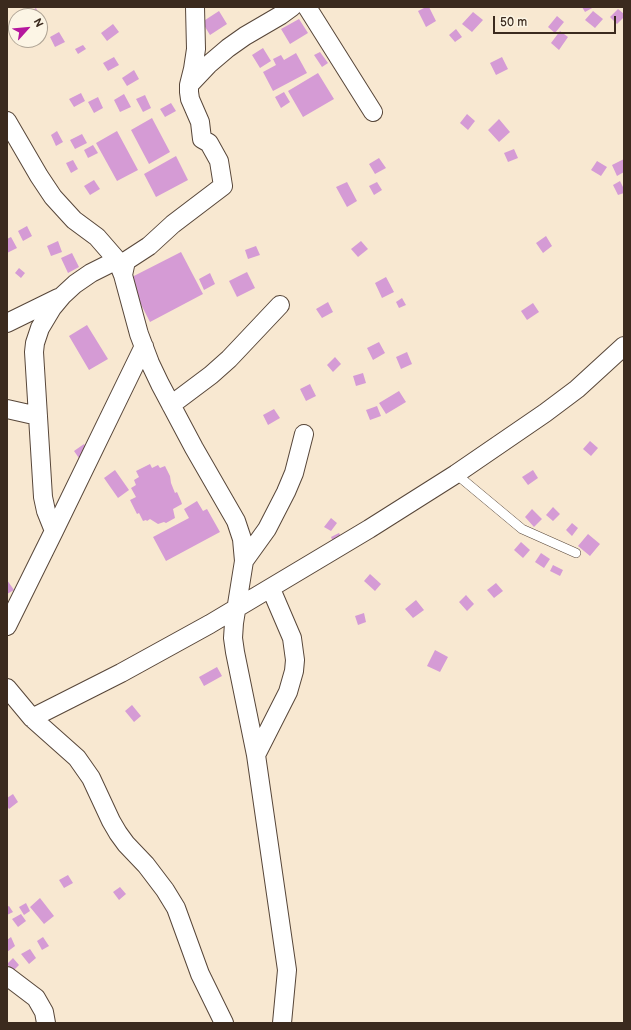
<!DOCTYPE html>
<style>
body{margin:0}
#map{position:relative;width:631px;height:1030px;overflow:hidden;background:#f8e8d1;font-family:"Balsamiq Sans",sans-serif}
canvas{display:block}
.frame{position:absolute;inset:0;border:8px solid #3b2a1e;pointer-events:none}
.north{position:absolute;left:8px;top:8px;width:40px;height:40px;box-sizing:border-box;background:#fcf5e5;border:1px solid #afa495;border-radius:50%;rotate:63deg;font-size:11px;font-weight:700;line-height:16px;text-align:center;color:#3b2a1e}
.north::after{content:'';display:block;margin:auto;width:14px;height:18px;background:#b5179e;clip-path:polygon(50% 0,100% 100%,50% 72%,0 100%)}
.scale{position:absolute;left:493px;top:16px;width:123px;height:18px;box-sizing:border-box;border:2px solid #3b2a1e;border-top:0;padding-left:5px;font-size:12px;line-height:14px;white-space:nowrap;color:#3b2a1e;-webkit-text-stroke:3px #fcf5e5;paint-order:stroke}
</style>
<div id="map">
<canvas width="631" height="1030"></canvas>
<div class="frame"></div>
<div class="north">N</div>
<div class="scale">50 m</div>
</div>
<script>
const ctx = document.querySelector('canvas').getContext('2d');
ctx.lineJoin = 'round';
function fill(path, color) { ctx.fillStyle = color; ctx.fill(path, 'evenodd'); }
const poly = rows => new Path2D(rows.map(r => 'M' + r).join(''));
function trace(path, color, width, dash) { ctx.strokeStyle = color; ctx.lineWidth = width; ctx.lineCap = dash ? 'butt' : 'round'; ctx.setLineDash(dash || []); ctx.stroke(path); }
const building = poly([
 [426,7,429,7,436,21,426,27,418,11],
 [582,7,594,7,585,12],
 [36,8,40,16,27,16,26,14],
 [618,9,624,14,624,17,617,24,610,17],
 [219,11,227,24,210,35,202,22],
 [593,11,603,19,595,28,585,20],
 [473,12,483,20,472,32,462,24],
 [557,16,564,22,555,33,548,27],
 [299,19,308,33,290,44,281,29],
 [16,22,16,31,13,32,9,25],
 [113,24,119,32,107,41,101,33],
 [456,29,462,37,455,42,449,35],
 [560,31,568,37,559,50,551,43],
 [59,32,65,42,55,47,50,37],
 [83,45,86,49,78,54,75,49],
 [263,48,271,61,260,68,252,55],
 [320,52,328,63,322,67,314,55],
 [296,53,307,73,273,91,263,72,276,65,273,59,281,55,284,60],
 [114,57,119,65,108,71,103,63],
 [502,57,508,69,496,75,490,63],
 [134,70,139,79,127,86,122,78],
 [318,73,334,99,303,117,288,91],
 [284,92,290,102,281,108,275,97],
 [81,93,85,101,74,107,69,99],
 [124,94,131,107,120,112,114,100],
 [145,95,151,108,143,112,136,99],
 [98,97,103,108,94,113,88,102],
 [171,103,176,111,165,117,160,109],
 [467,114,475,121,468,130,460,123],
 [152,118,170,152,149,164,131,130],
 [499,119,510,132,499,142,488,130],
 [57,131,63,142,56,146,51,135],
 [117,131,138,170,117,181,96,143],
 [82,134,87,143,75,149,70,140],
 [93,145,98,153,88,158,84,150],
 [514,149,518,158,508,162,504,153],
 [176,156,188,180,156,197,144,174],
 [379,158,386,168,375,174,369,164],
 [624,159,624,172,617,176,612,165],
 [73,160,78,169,71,173,66,163],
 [597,161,607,167,601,176,591,170],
 [94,180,100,189,90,195,84,186],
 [620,181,624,189,624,193,618,195,613,185],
 [347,182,357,201,347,207,336,187],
 [377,182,382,190,374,195,369,186],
 [27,226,32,236,23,241,18,231],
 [546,236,552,246,543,253,536,243],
 [11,237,17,248,7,253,7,239],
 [58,241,62,252,51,256,47,246],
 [361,241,368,249,358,257,351,249],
 [256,246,260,255,248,259,245,250],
 [181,252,203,294,150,322,128,279],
 [72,253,79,267,68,273,61,258],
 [19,268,25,273,21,278,15,273],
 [247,272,255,288,237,297,229,281],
 [210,273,215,284,204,290,199,279],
 [386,277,394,292,382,298,375,283],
 [402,298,406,305,399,308,396,302],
 [328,302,333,312,322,318,316,309],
 [533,303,539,312,527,320,521,311],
 [87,325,108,359,89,370,69,336],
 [379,342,385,353,373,360,367,348],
 [407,352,412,364,401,369,396,357],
 [335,357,341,364,333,372,327,365],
 [363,373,366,383,356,386,353,376],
 [310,384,316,396,306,401,300,389],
 [399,391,406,402,386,414,379,403],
 [377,406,381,416,370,420,366,410],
 [274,409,280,418,268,425,263,415],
 [590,441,598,448,591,456,583,449],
 [84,444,91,454,81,461,74,451],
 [150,464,152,468,158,465,160,468,165,466,170,476,171,483,175,493,177,492,181,501,182,504,173,509,175,518,166,523,164,522,158,524,150,519,147,521,146,520,143,521,139,513,137,514,130,500,136,497,131,488,136,485,134,480,139,477,136,471],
 [115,470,129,490,118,498,104,478],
 [533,470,538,478,528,485,522,477],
 [197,501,203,511,207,509,220,532,166,561,153,537,189,518,184,509],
 [553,507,560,514,553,521,546,515],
 [532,509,542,519,534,527,525,517],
 [331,518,337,523,331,531,324,527],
 [572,523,578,528,572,536,566,530],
 [339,533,344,542,335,547,331,537],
 [588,534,600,544,590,556,578,546],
 [521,542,530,550,523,558,514,550],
 [541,553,550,559,544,568,535,562],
 [553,565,563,570,560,576,550,571],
 [370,574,381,584,375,591,364,581],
 [7,580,14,590,7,594],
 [496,583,503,591,494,598,487,590],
 [466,595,474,604,467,611,459,602],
 [416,600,424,610,413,618,405,609],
 [364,613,366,622,358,625,355,616],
 [435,650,448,657,440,672,427,666],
 [217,667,222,676,204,686,199,677],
 [132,705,141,716,134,722,125,711],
 [13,794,18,802,9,809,7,806,7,798],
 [68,875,73,883,64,888,59,880],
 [120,887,126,894,119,900,113,892],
 [40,898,54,916,44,924,30,907],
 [26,903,30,911,24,915,19,907],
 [9,906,13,912,7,915,7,907],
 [21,914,26,921,18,927,12,919],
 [11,937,15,946,7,952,7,940],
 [43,937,49,946,42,950,37,941],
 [30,949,36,958,29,964,21,954],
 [13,958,19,965,13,971,7,964]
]);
const service = poly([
 [456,474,522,529,576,553]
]);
const minor = poly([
 [307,7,373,112],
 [190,84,208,65,228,48,245,36,281,15,292,7],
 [7,121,39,176,53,197,74,220,97,237,117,260,123,275,139,334,150,363,160,384,194,448,236,521,242,539,244,561,234,623,233,638,235,652,256,755,287,970,282,1023],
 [123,275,126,261,149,246,173,224,223,186,219,161,209,143,202,139,200,122,190,99,189,92,189,85,193,69,196,49,195,7],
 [7,323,58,298],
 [171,405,211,375,229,359,280,305],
 [7,409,38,416],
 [54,531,46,511,43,497,34,352,35,343,40,328,52,308,62,296,75,284,91,273,117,260],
 [244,561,267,529,286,492,294,473,304,434],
 [7,626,54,531,144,346],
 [7,688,32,718,77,758,91,778,111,821,118,833,126,844,146,865,165,890,176,908,200,974,224,1023],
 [32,718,121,673,210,624,369,529,456,474,545,413,577,389,624,346],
 [256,755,288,692,294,671,295,660,292,638,271,589],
 [7,976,36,998,44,1012,46,1023]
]);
fill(building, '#d59bd5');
trace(service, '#574639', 10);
trace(minor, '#574639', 20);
trace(service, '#fff', 9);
trace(minor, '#fff', 18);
</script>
